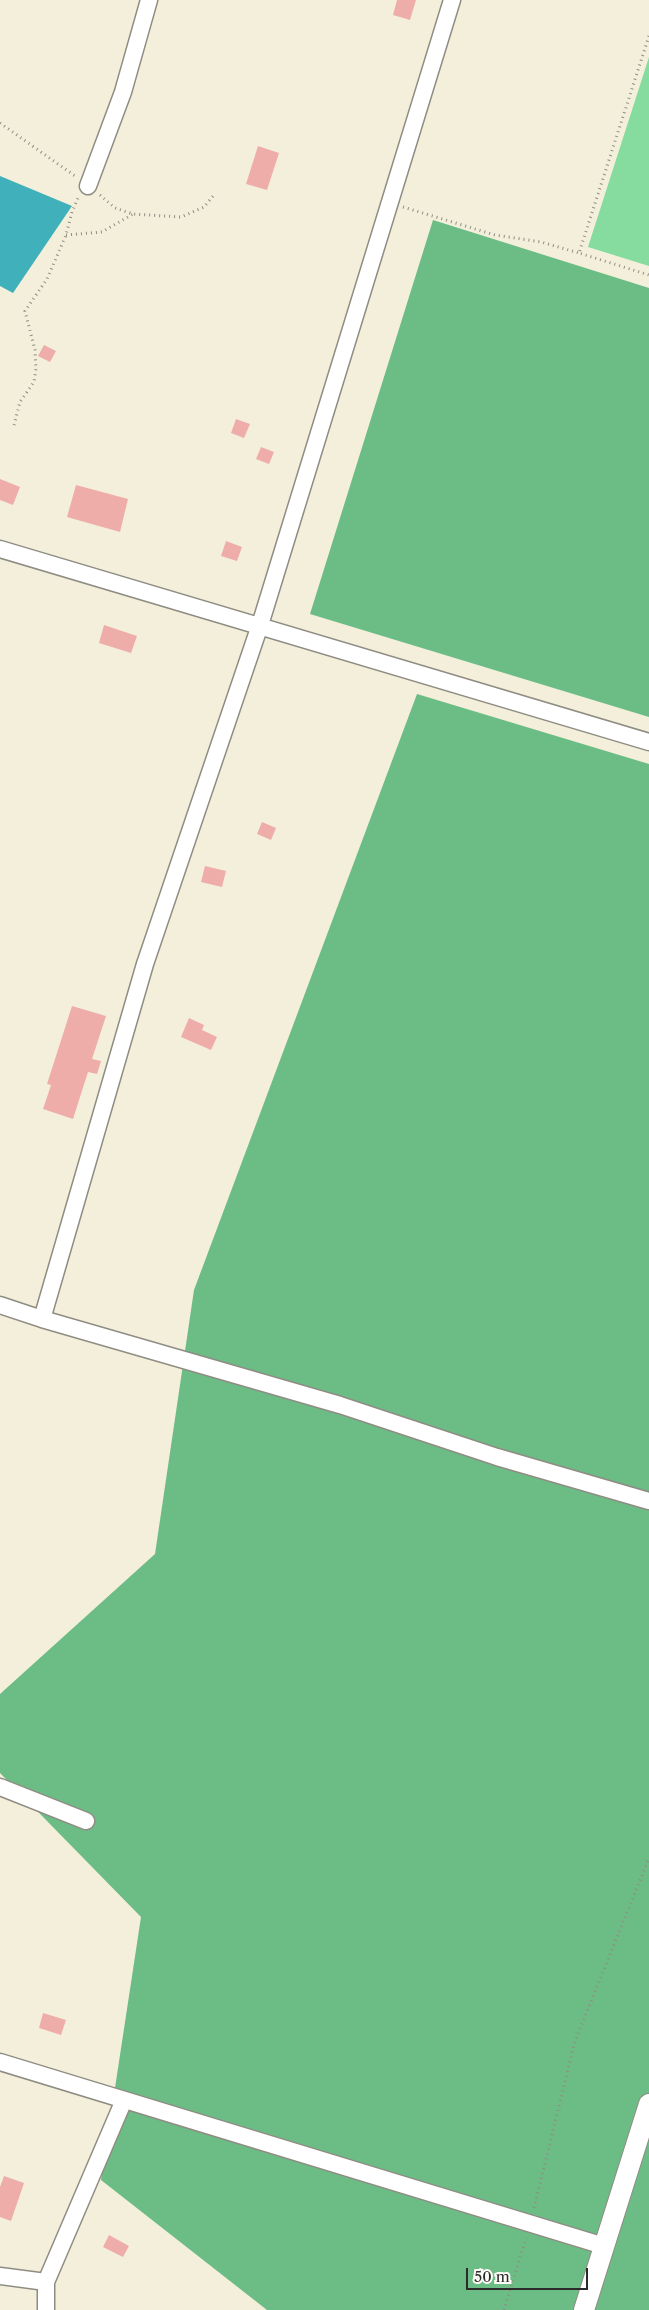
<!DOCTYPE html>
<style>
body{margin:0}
#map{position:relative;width:649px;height:2310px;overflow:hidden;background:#f3efdb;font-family:"Libre Caslon Text",serif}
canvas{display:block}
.scale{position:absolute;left:466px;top:2268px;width:122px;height:22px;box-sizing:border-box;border:2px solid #2b2b2b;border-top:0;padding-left:6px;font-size:15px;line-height:18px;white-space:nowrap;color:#2b2b2b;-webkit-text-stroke:4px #fdfcf7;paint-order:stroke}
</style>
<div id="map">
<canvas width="649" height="2310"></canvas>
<div class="scale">50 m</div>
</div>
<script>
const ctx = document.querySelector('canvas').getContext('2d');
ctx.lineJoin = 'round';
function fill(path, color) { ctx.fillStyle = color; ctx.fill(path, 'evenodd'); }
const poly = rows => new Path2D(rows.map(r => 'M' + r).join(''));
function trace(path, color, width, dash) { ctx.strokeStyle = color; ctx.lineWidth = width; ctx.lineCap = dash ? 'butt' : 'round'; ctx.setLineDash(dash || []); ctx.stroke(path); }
const green = poly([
 [649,57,649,266,588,247]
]);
const forest = poly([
 [433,220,649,288,649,717,310,614],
 [417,694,649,764,649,2310,267,2310,101,2180,141,1917,0,1773,0,1694,155,1554,194,1290]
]);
const water = poly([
 [0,176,72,206,13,293,0,286]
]);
const building = poly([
 [397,0,416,0,410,20,393,15],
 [258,146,279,153,267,190,246,184],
 [44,345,56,351,50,362,38,356],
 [236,419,250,424,244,438,231,433],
 [261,447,274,452,269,464,256,459],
 [0,479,20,487,13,505,0,500],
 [76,485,128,499,120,532,67,517],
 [226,541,242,547,237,561,221,556],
 [104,625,137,636,131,653,99,643],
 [262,822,276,828,271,840,257,834],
 [205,866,226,871,222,887,201,882],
 [72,1006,106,1016,92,1059,101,1061,97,1074,88,1072,73,1119,43,1109,51,1085,47,1084],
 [189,1018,204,1025,202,1030,217,1037,211,1050,181,1037],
 [43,2013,66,2020,61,2035,39,2028],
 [4,2176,24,2183,11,2221,0,2217,0,2187],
 [109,2235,129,2246,123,2257,103,2247]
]);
const path = poly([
 [649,36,579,253,649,275],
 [0,123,75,176],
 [100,195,115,208,133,214,181,217,204,207,214,195],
 [403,207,495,235,541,242,579,253],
 [66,235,102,232,133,214],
 [14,425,20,402,34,382,36,369,35,350,25,311,47,279,66,235,72,212,78,198],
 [534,2208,575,2041,649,1858],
 [504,2310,526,2238]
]);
const minor = poly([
 [88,186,123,92,149,0],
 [0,549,649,742],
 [0,1305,42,1319,340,1405,497,1457,649,1501],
 [42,1319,145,964,260,625,452,0],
 [0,1787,86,1821],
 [0,2062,604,2246],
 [0,2276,46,2282,124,2100],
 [46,2310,46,2282]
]);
const tertiary = poly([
 [584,2310,649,2104]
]);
fill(green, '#86dc9e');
fill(forest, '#6cbc85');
fill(water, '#40b0bb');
fill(building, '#efadaa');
trace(minor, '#8f8d83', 19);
trace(tertiary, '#8f8d83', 22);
trace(path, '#8f8d83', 3, [1, 4]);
trace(minor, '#fff', 16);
trace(tertiary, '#fff', 20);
</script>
